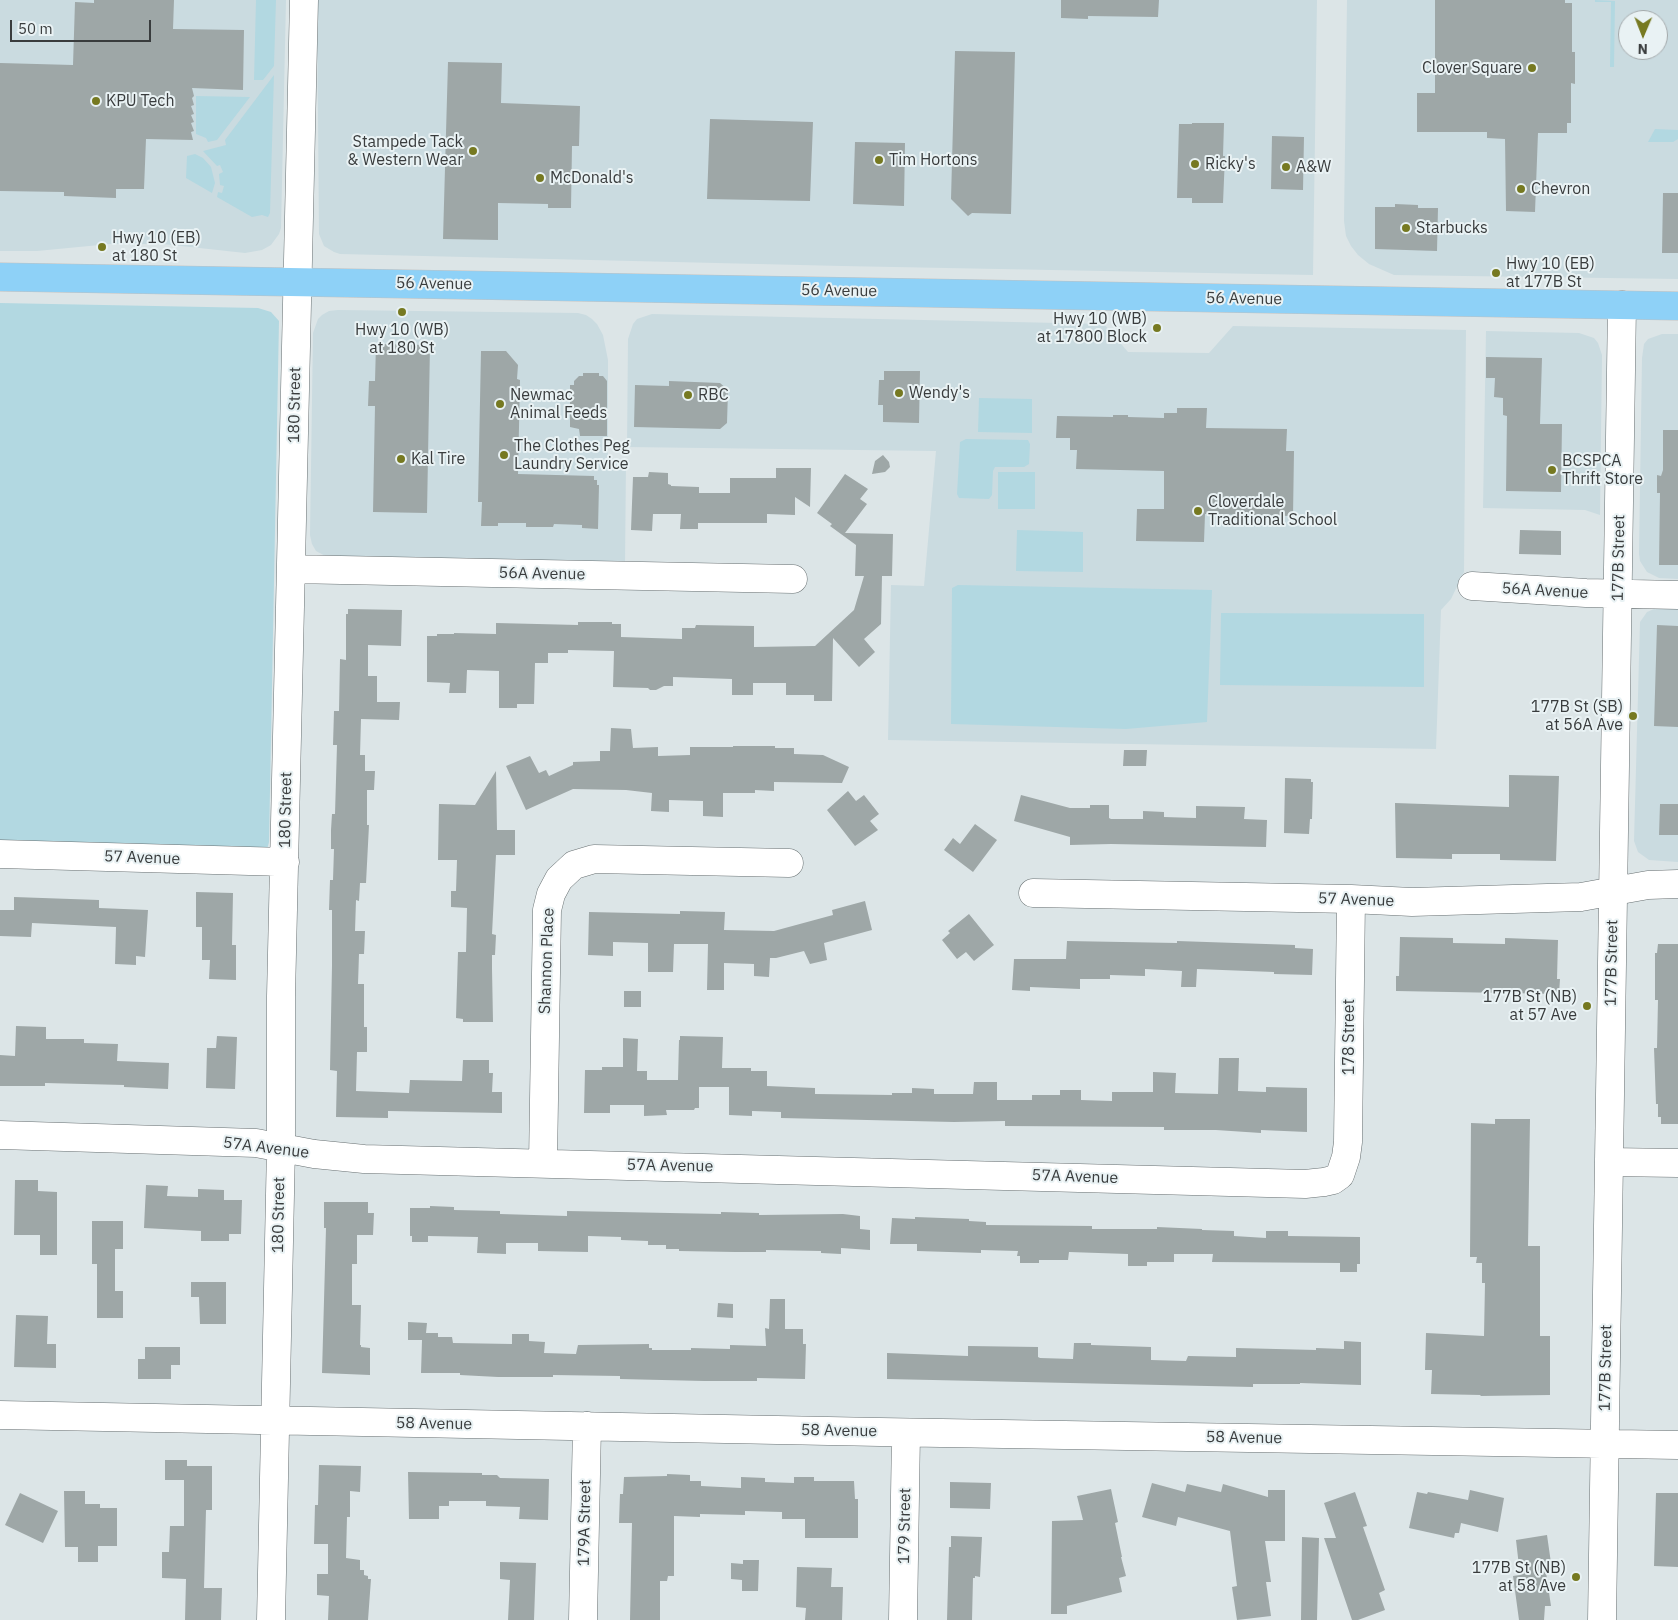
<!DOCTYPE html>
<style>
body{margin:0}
#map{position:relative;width:1678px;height:1620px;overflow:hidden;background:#dce5e7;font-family:"IBM Plex Sans",sans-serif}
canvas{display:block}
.north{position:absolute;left:1618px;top:10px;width:50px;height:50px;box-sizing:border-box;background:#e9f2f4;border:1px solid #a3a9ab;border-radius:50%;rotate:181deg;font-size:14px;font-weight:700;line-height:20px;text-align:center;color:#393c3d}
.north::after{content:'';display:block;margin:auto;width:18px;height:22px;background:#767921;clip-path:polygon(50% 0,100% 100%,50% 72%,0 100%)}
.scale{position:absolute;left:10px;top:20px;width:141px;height:22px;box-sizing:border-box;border:2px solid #393c3d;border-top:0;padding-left:6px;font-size:15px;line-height:18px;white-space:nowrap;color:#393c3d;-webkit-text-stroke:4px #e9f2f4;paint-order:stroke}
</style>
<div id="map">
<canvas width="1678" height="1620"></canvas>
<div class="north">N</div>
<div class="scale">50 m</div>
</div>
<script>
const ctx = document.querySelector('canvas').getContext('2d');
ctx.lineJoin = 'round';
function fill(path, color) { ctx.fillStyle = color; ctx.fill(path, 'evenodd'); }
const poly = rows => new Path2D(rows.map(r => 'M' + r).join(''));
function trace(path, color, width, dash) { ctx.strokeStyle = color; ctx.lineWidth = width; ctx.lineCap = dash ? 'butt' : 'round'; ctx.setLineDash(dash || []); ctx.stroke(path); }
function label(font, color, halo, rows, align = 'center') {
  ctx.font = font + ' "IBM Plex Sans",sans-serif'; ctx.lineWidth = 4; ctx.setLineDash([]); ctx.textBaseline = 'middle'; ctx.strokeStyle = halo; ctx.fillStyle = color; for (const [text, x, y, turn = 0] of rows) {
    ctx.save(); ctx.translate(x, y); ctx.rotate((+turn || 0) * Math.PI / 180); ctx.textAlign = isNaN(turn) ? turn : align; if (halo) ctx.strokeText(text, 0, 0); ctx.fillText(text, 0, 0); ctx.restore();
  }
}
const built = poly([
 [0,0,286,0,281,228,279,234,271,245,262,250,245,253,163,244,110,244,37,251,0,251],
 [317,0,1317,0,1313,275,842,266,340,254,334,252,324,246,319,234],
 [1347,0,1678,0,1678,279,1394,275,1369,264,1358,255,1351,246,1346,236,1344,221],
 [1628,20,1658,20,1658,50,1628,50],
 [338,310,578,313,586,315,592,319,597,324,603,335,608,360,608,462,626,462,625,565,331,559,316,551,312,544,310,535,313,333,318,319,322,315,329,311],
 [652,314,1104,324,1128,352,1209,353,1233,326,1466,330,1464,572,1451,599,1441,610,1436,749,888,740,891,585,924,586,936,451,627,447,628,339,633,324,637,319],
 [1486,331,1579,333,1594,338,1598,343,1602,355,1600,515,1585,510,1483,508],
 [1662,334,1678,334,1678,579,1659,578,1647,572,1640,561,1639,554,1642,358,1644,344,1648,339],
 [1661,606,1676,607,1678,609,1678,862,1649,860,1638,852,1634,841,1640,622,1647,612]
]);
const green = poly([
 [256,0,276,0,274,66,263,80,254,80],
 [1595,0,1615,1,1614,67,1610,67,1611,2,1595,2],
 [274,75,270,213,268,217,262,215,252,217,217,197,218,192,222,193,224,186,220,185,219,174,223,172,220,165,217,166,203,151,226,145,225,140],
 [196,96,250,97,217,140,208,142,206,138,196,134],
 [1655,129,1678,130,1678,139,1673,142,1648,142],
 [195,154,203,158,211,167,215,183,212,193,186,178,187,156],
 [0,303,258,308,271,312,279,321,269,842,267,850,0,849],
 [979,398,1032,399,1032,433,978,432],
 [966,439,1028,440,1030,444,1029,464,1024,467,995,467,993,471,992,495,989,499,959,498,957,494,960,442],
 [998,472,1035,472,1035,509,998,509],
 [1017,530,1083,532,1083,572,1016,571],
 [958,585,1212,590,1207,722,1126,729,951,724,952,588],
 [1221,613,1424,614,1424,687,1220,685]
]);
const building = poly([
 [94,0,174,0,173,29,244,30,243,90,192,88,194,96,192,98,194,105,191,106,194,114,191,115,194,122,191,123,194,131,191,132,193,140,146,139,144,189,116,189,116,198,64,196,64,192,0,191,0,63,73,65,75,2,94,3],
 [1061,0,1159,0,1158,17,1088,16,1088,19,1061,18],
 [1435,0,1565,0,1565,3,1572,3,1572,52,1575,52,1575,84,1571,83,1571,123,1567,123,1567,133,1538,133,1535,212,1506,211,1505,139,1487,138,1487,132,1417,132,1417,93,1435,93],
 [955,51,1015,52,1011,214,972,213,968,216,951,199],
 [448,62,502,63,501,103,580,106,579,146,572,146,571,208,548,208,548,204,498,203,498,240,443,239],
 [710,119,813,122,810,201,707,199],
 [1192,123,1224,123,1223,156,1225,156,1223,203,1192,203,1192,198,1177,198,1179,124,1192,124],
 [1272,136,1304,137,1303,190,1271,189],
 [855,142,905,143,904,206,853,204],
 [1663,193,1678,193,1678,253,1662,253],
 [1395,204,1418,205,1418,208,1438,208,1437,251,1375,249,1375,207,1395,207],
 [376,344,430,345,427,513,373,512,375,406,368,406,369,381,375,381],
 [481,351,506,351,518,365,517,379,520,380,518,474,594,476,594,480,597,480,597,485,599,485,598,529,582,528,582,525,554,524,553,527,526,527,526,523,498,523,498,526,481,526,482,502,478,502],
 [1486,357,1542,358,1540,424,1562,424,1561,492,1506,491,1507,416,1503,415,1503,398,1494,397,1495,378,1486,378],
 [884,371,920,371,919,423,883,422,883,405,878,405,879,380,884,380],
 [583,373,599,373,599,376,603,376,607,381,607,436,580,436,579,429,570,427,570,385,574,385,574,381,579,376,583,376],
 [669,381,720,383,728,390,727,423,720,429,634,427,635,385,669,386],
 [1177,408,1207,408,1206,428,1287,429,1286,451,1294,451,1293,516,1205,514,1204,542,1136,541,1137,509,1164,509,1164,471,1076,469,1077,450,1070,450,1070,438,1056,438,1057,416,1113,417,1113,415,1128,415,1128,417,1164,418,1164,413,1177,413],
 [1663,430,1678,430,1678,565,1659,565,1660,493,1657,493,1657,475,1661,476,1663,470],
 [883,455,889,462,890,467,885,472,872,474,875,461],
 [776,468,811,468,810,507,795,497,795,515,767,514,767,523,698,523,698,529,680,529,681,514,653,514,652,531,631,530,633,477,648,477,649,472,668,473,668,484,671,485,671,486,699,487,699,493,730,493,730,478,776,478],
 [845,474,868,489,860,499,867,504,845,533,893,534,892,576,882,576,881,624,864,639,875,652,859,667,833,638,832,701,814,701,814,695,786,695,786,683,753,683,753,695,732,695,732,679,673,677,673,686,664,686,656,690,650,690,648,688,613,687,614,651,568,650,568,653,548,653,548,663,535,663,534,704,517,704,517,708,499,708,499,671,467,670,466,693,449,693,450,683,427,682,427,636,437,636,437,634,454,634,454,633,496,634,496,623,578,625,578,622,612,622,612,624,621,624,621,637,682,639,682,628,695,628,696,625,754,626,754,647,815,646,854,610,864,576,855,576,856,545,830,526,832,524,817,513],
 [1520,530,1561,531,1561,555,1519,554],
 [348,609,402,610,401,646,368,645,368,676,377,676,377,702,400,702,399,720,361,719,360,755,365,755,365,771,375,771,374,790,367,790,367,825,369,825,366,883,360,883,359,901,356,900,355,931,365,931,364,954,359,954,358,984,364,984,364,1027,367,1027,367,1052,357,1052,356,1091,409,1093,410,1080,462,1081,463,1060,489,1060,489,1073,493,1073,492,1092,502,1092,502,1113,388,1111,388,1118,336,1117,337,1071,330,1070,332,966,332,910,329,910,330,880,333,880,334,849,331,849,331,830,332,814,335,814,337,745,333,745,334,711,339,711,340,659,346,660,346,614,348,614],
 [1657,625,1678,626,1678,727,1654,726],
 [611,728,631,729,633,748,658,747,658,756,690,755,690,747,733,747,733,746,775,746,775,748,794,748,794,754,823,755,849,767,842,783,774,782,774,791,755,790,755,793,723,793,723,817,703,816,703,801,669,800,669,812,651,811,652,793,626,790,573,789,526,810,506,766,530,756,539,773,546,770,549,776,573,765,573,762,600,761,600,751,610,751],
 [1124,750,1147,750,1146,766,1123,766],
 [496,771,497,830,515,830,515,855,496,855,492,934,496,935,495,955,492,955,492,969,493,1022,463,1022,463,1019,456,1018,458,952,466,952,467,908,451,907,451,891,456,891,457,860,438,860,439,804,475,805],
 [1509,775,1559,776,1556,861,1500,860,1500,854,1452,854,1452,859,1396,858,1395,803,1509,807],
 [1285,778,1311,779,1311,782,1313,782,1312,819,1310,819,1309,834,1284,833],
 [848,791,856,801,864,795,879,814,870,821,878,830,855,846,827,810],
 [1021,795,1070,808,1090,808,1090,805,1109,805,1109,818,1111,819,1143,819,1143,811,1164,812,1164,817,1196,818,1196,806,1245,807,1244,819,1267,820,1266,847,1111,844,1070,845,1070,837,1014,821],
 [1660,804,1678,804,1678,835,1659,835],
 [975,824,997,840,973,872,944,850,953,838,960,844],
 [196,892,233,893,232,945,236,945,236,980,209,979,210,960,202,960,202,927,196,927],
 [14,897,99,900,99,908,148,910,145,957,136,956,136,965,115,964,116,927,32,923,31,937,0,936,0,910,14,910],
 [865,901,872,930,824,943,827,960,810,964,804,951,776,958,770,958,769,977,754,976,754,964,724,963,724,990,707,990,708,944,674,944,673,972,648,972,648,943,613,942,613,956,588,955,589,912,680,914,680,911,725,912,724,930,774,931,833,915,832,910],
 [969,914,994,945,974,961,966,952,957,959,942,940,950,933,948,931],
 [1400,937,1453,938,1453,943,1505,944,1505,938,1558,940,1557,979,1560,979,1559,994,1396,991,1396,976,1399,976],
 [1067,941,1177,943,1177,941,1295,945,1295,948,1313,949,1312,975,1274,974,1274,972,1197,969,1196,987,1181,987,1182,971,1145,969,1145,976,1110,975,1110,979,1080,979,1080,989,1030,987,1030,991,1012,990,1014,959,1066,959],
 [1658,944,1678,944,1678,1124,1661,1124,1661,1117,1658,1117,1658,1104,1656,1104,1654,1048,1657,1048,1658,1000,1655,1000,1655,953,1657,953],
 [624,991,641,991,641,1007,624,1007],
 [16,1026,46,1027,46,1039,84,1039,84,1043,118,1044,117,1061,169,1063,168,1089,124,1087,124,1085,45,1083,45,1086,0,1086,0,1055,15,1056],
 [217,1036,237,1037,235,1089,206,1088,207,1048,216,1048],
 [680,1036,723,1037,722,1068,751,1068,751,1071,767,1071,767,1086,815,1088,815,1094,892,1095,892,1093,912,1093,912,1088,934,1089,934,1094,973,1094,974,1082,997,1082,997,1100,1032,1100,1032,1095,1060,1095,1060,1090,1081,1090,1081,1100,1112,1101,1112,1092,1153,1092,1153,1072,1176,1073,1175,1093,1218,1094,1219,1058,1239,1058,1238,1091,1266,1092,1266,1087,1307,1088,1307,1132,1261,1130,1261,1133,1216,1130,1164,1130,1164,1127,1005,1126,1005,1121,954,1122,781,1118,781,1112,752,1111,752,1116,729,1115,729,1087,699,1087,699,1108,695,1108,694,1110,666,1110,667,1115,644,1116,644,1105,610,1105,610,1113,584,1113,585,1070,602,1070,602,1067,623,1067,623,1038,638,1039,637,1071,647,1071,647,1080,678,1080,679,1040,680,1040],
 [1495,1119,1530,1119,1528,1246,1540,1246,1540,1336,1550,1336,1550,1395,1480,1396,1481,1395,1431,1394,1432,1370,1425,1370,1426,1333,1484,1336,1485,1283,1482,1283,1482,1263,1476,1263,1477,1257,1470,1257,1471,1123,1495,1124],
 [15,1180,38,1180,38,1191,57,1192,57,1255,40,1255,40,1235,14,1235],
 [146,1185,168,1186,167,1196,198,1197,198,1189,224,1190,224,1200,242,1200,241,1234,229,1234,229,1241,201,1241,201,1231,144,1228],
 [324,1202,368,1202,368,1213,374,1213,373,1235,357,1235,357,1264,352,1264,352,1305,361,1305,360,1345,361,1345,361,1347,370,1348,370,1375,322,1373,326,1228,324,1228],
 [430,1206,454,1207,454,1210,500,1211,500,1214,567,1216,567,1211,721,1214,721,1212,759,1213,759,1215,843,1214,860,1216,860,1229,870,1230,870,1250,841,1248,841,1254,821,1253,821,1251,766,1250,766,1252,735,1252,679,1251,679,1249,666,1249,666,1245,648,1245,648,1241,621,1240,621,1237,588,1236,588,1252,538,1251,538,1243,506,1243,506,1254,477,1253,478,1237,428,1236,428,1242,412,1242,412,1236,410,1236,410,1208,430,1208],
 [915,1217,969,1219,969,1221,986,1222,986,1225,1092,1226,1092,1229,1157,1229,1157,1227,1202,1229,1202,1230,1234,1231,1234,1236,1266,1238,1266,1231,1288,1231,1288,1236,1360,1237,1360,1264,1357,1264,1357,1272,1340,1272,1340,1263,1212,1262,1213,1254,1174,1254,1174,1262,1147,1262,1147,1266,1128,1266,1128,1254,1069,1252,1068,1260,1039,1260,1039,1263,1020,1263,1020,1256,1017,1256,1018,1251,981,1250,981,1253,917,1251,917,1244,890,1244,892,1218,915,1219],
 [92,1221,123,1221,123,1249,115,1249,115,1291,123,1291,123,1318,97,1318,97,1264,92,1264],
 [191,1282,226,1282,226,1324,200,1324,199,1297,191,1297],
 [770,1299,785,1299,785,1329,803,1329,803,1344,806,1344,805,1379,757,1378,757,1381,704,1381,620,1379,620,1376,553,1375,553,1377,498,1377,460,1375,460,1373,421,1373,422,1340,408,1340,408,1322,427,1323,426,1333,438,1333,438,1337,452,1337,453,1343,512,1344,512,1334,529,1334,529,1341,545,1342,544,1353,576,1354,578,1345,649,1344,649,1348,652,1348,652,1350,691,1350,691,1348,730,1349,730,1345,766,1346,765,1328,769,1329],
 [718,1303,733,1304,733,1318,717,1317],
 [16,1315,48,1316,47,1344,56,1344,56,1368,14,1367],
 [1344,1341,1361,1342,1361,1385,1300,1383,1300,1384,1253,1384,1253,1387,887,1379,887,1353,968,1356,968,1346,1038,1347,1038,1357,1040,1358,1073,1359,1074,1343,1091,1343,1091,1345,1151,1347,1151,1360,1186,1361,1188,1356,1236,1357,1236,1348,1316,1350,1316,1348,1344,1349],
 [145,1347,180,1347,180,1365,171,1365,171,1379,138,1379,138,1359,145,1359],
 [165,1460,187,1460,187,1466,212,1466,212,1510,206,1510,204,1588,222,1588,221,1620,185,1620,186,1579,162,1578,162,1552,169,1552,170,1526,184,1526,184,1480,165,1480],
 [319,1465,361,1466,360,1492,350,1491,350,1517,347,1517,346,1558,360,1560,360,1570,364,1570,364,1575,368,1576,368,1579,371,1579,368,1620,328,1620,329,1596,317,1595,317,1574,328,1574,328,1544,314,1544,315,1505,318,1505],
 [408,1472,482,1473,482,1475,497,1475,500,1478,549,1479,548,1520,519,1519,520,1507,486,1506,486,1501,449,1501,449,1506,439,1506,439,1519,409,1519],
 [667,1474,690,1475,690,1481,701,1481,701,1486,741,1488,741,1477,765,1478,765,1482,794,1483,794,1477,814,1477,814,1481,854,1481,855,1499,858,1499,858,1538,805,1538,805,1519,782,1519,782,1512,745,1511,745,1515,700,1514,700,1517,674,1516,674,1576,668,1576,667,1581,660,1581,660,1620,630,1620,632,1523,619,1523,620,1494,623,1494,624,1477,667,1476],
 [950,1482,991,1483,990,1509,950,1508],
 [1152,1483,1185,1492,1187,1484,1221,1492,1223,1484,1268,1497,1268,1490,1285,1490,1285,1541,1265,1541,1271,1582,1266,1582,1271,1616,1237,1620,1232,1587,1237,1586,1230,1531,1178,1517,1176,1526,1142,1517],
 [1111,1489,1118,1522,1115,1523,1122,1557,1121,1557,1126,1576,1119,1578,1122,1592,1067,1606,1067,1614,1051,1614,1052,1521,1083,1520,1077,1496],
 [1470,1490,1504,1498,1498,1532,1461,1523,1459,1533,1455,1533,1454,1538,1409,1528,1417,1492,1427,1494,1428,1492,1468,1500],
 [64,1491,85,1491,85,1504,100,1504,100,1508,117,1508,117,1546,98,1546,98,1562,78,1562,78,1547,65,1547],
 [1355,1492,1367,1526,1363,1527,1385,1590,1379,1593,1385,1610,1358,1620,1352,1620,1324,1538,1336,1538,1324,1503],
 [20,1493,58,1511,43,1543,5,1525],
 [1656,1493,1678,1493,1678,1567,1654,1566],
 [1547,1535,1552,1570,1546,1572,1551,1606,1545,1606,1544,1620,1519,1620,1513,1576,1520,1575,1516,1540],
 [951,1536,982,1537,980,1577,975,1576,975,1578,973,1578,972,1620,947,1620,949,1547,951,1547],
 [1302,1537,1319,1538,1317,1620,1301,1620],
 [743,1560,759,1560,758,1591,742,1591,742,1580,731,1579,731,1563,743,1564],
 [500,1562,536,1563,534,1620,508,1620,510,1580,500,1579],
 [797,1567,832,1568,831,1587,843,1587,842,1620,805,1620,806,1608,796,1607]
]);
const minor = poly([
 [291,569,793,579],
 [1472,586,1586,593,1678,595],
 [0,854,285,862],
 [1033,893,1351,899,1412,902,1581,897,1648,885,1678,884],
 [0,1135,256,1143,314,1154,364,1159,1305,1184,1324,1182,1333,1180,1340,1175,1346,1157,1348,1142,1351,899],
 [1609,1162,1678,1163],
 [543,1163,547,910,551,894,559,879,574,865,594,859,789,863],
 [0,1415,880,1432,1678,1445],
 [271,1620,281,1147,281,996,304,0],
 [583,1620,587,1426],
 [903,1620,906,1433],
 [1602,1620,1622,305]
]);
const highway = poly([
 [0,277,1678,306]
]);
const markers = [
 [1532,68,5,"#767921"],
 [96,101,5,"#767921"],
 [473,151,5,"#767921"],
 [879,160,5,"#767921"],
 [1195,164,5,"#767921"],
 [1286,167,5,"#767921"],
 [540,178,5,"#767921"],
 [1521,189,5,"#767921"],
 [1406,228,5,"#767921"],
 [102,247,5,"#767921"],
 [1496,273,5,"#767921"],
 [402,312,5,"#767921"],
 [1157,328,5,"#767921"],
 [899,393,5,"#767921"],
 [688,395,5,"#767921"],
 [500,404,5,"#767921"],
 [504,455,5,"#767921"],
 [401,459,5,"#767921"],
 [1552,470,5,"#767921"],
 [1198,511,5,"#767921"],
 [1633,716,5,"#767921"],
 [1587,1006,5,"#767921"],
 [1576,1577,5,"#767921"]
];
const poiNames = [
 ["Clover Square",1522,68,"right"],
 ["KPU Tech",106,101],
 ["Stampede Tack",463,142,"right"],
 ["& Western Wear",463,160,"right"],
 ["Tim Hortons",889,160],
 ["Ricky's",1205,164],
 ["A&W",1296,167],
 ["McDonald's",550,178],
 ["Chevron",1531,189],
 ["Starbucks",1416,228],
 ["Hwy 10 (EB)",112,238],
 ["at 180 St",112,256],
 ["Hwy 10 (EB)",1506,264],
 ["at 177B St",1506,282],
 ["Hwy 10 (WB)",1147,319,"right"],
 ["at 17800 Block",1147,337,"right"],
 ["Hwy 10 (WB)",402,330,"center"],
 ["at 180 St",402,348,"center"],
 ["Wendy's",909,393],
 ["Newmac",510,395],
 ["Animal Feeds",510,413],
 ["RBC",698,395],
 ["The Clothes Peg",514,446],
 ["Laundry Service",514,464],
 ["Kal Tire",411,459],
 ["BCSPCA",1562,461],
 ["Thrift Store",1562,479],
 ["Cloverdale",1208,502],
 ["Traditional School",1208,520],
 ["177B St (SB)",1623,707,"right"],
 ["at 56A Ave",1623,725,"right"],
 ["177B St (NB)",1577,997,"right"],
 ["at 57 Ave",1577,1015,"right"],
 ["177B St (NB)",1566,1568,"right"],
 ["at 58 Ave",1566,1586,"right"]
];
const streetNames = [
 ["56 Avenue",434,284,1],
 ["56 Avenue",839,291,1],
 ["56 Avenue",1244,299,1],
 ["180 Street",295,405,-89],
 ["177B Street",1619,558,-89],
 ["56A Avenue",542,574,1],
 ["56A Avenue",1545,591,3],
 ["180 Street",286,810,-89],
 ["57 Avenue",142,858,2],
 ["57 Avenue",1356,900,2],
 ["Shannon Place",547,961,-88],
 ["177B Street",1612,963,-89],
 ["178 Street",1349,1037,-90],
 ["57A Avenue",266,1148,7],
 ["57A Avenue",670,1166,1],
 ["57A Avenue",1075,1177,2],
 ["180 Street",279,1215,-89],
 ["177B Street",1606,1368,-89],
 ["58 Avenue",434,1424,1],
 ["58 Avenue",839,1431,1],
 ["58 Avenue",1244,1438,1],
 ["179A Street",585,1523,-89],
 ["179 Street",905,1526,-89]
];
fill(built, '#cadbe0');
fill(green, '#b2d8e1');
fill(building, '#9ea7a7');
trace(minor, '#687072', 29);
trace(highway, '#c0c1c1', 29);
trace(minor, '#fff', 28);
trace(highway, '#8ed1f7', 28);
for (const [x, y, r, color] of markers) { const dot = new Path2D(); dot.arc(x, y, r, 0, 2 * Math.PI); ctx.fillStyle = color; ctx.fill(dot); trace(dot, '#e9f2f4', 2); }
label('16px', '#393c3d', '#e9f2f4', poiNames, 'left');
label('16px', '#393c3d', '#e9f2f4', streetNames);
</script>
